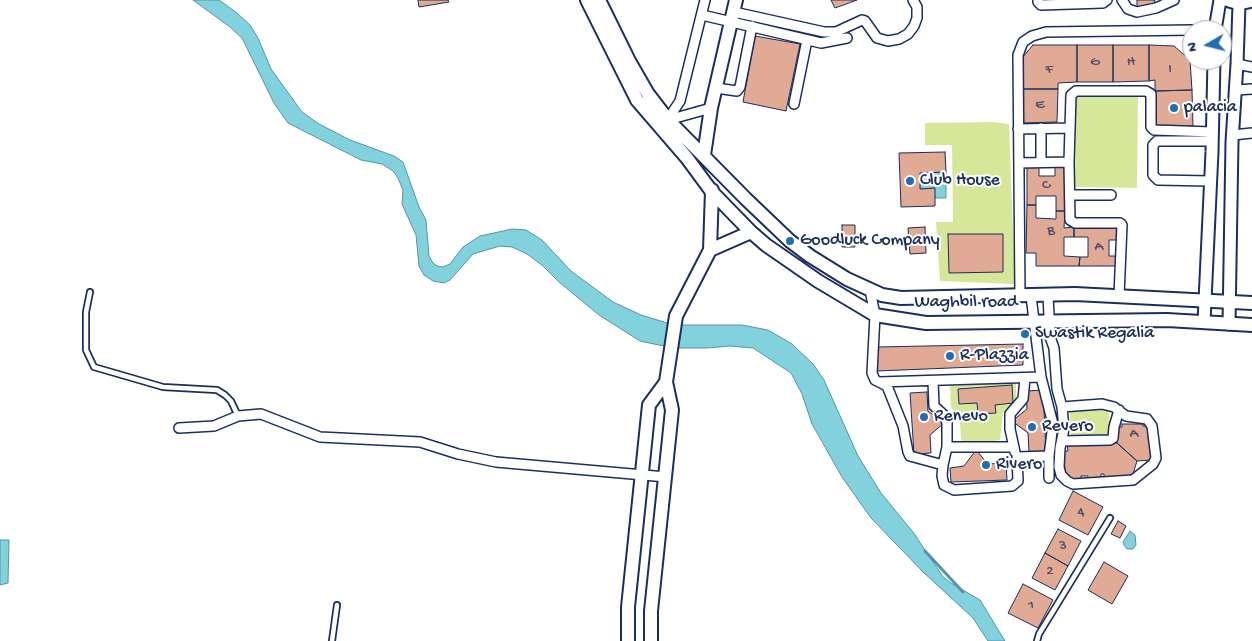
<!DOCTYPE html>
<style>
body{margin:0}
#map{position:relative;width:1252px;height:641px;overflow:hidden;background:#fff;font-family:"Gochi Hand",sans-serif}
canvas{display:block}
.north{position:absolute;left:1182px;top:20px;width:50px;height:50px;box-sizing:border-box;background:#fff;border:1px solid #a4acbf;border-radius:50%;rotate:262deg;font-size:14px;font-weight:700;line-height:20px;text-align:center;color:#1b2f5e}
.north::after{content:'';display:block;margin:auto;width:18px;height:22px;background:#1f6fb2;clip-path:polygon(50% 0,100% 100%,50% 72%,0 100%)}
</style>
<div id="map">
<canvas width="1252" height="641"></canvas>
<div class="north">N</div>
</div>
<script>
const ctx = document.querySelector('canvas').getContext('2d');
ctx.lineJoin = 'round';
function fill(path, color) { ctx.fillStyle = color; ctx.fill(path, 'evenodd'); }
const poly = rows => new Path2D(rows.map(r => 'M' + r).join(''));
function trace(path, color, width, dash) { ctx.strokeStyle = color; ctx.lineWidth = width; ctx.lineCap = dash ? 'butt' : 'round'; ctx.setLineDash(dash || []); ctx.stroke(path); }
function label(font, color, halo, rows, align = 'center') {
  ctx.font = font + ' "Gochi Hand",sans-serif'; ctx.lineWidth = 4; ctx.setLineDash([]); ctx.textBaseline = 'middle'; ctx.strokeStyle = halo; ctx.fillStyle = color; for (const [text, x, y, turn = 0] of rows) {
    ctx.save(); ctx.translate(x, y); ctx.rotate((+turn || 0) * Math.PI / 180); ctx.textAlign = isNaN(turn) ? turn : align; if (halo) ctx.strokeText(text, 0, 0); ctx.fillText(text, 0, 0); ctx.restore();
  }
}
const green = poly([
 [1076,95,1138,96,1137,188,1075,187],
 [993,122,1009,124,1015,284,940,281,936,222,953,222,952,145,925,145,925,123],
 [1016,382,1016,405,1003,413,1000,440,962,446,959,413,951,408,950,386],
 [1109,408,1110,435,1071,437,1070,410]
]);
const water = poly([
 [193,0,219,0,237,13,250,25,258,38,271,69,302,112,319,124,350,140,394,156,403,162,419,207,426,220,429,256,433,263,437,266,443,267,450,264,463,247,480,236,512,229,526,230,542,240,571,271,613,302,641,315,674,325,742,325,768,330,792,344,813,364,824,380,858,456,881,493,913,532,943,577,951,583,980,600,1005,641,988,641,973,618,923,572,871,518,842,477,812,424,802,394,791,373,753,348,730,346,707,348,673,348,640,341,599,315,559,282,543,266,527,254,512,247,500,246,473,254,450,280,444,283,433,281,424,275,419,266,416,235,402,204,403,190,398,178,393,171,382,164,361,160,288,123,274,103,242,38,230,27,193,0],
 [946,172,946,198,935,198,934,188,920,189,920,173,946,172],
 [1130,531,1135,535,1136,545,1133,549,1127,549,1124,545,1123,542,1130,531],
 [0,540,9,540,8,583,0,585,0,540]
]);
const stream = poly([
 [925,551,963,592]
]);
const building = poly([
 [418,0,448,0,449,2,419,7,418,0],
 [831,0,857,0,835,8,831,0],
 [1137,0,1155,0,1153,8,1137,8,1137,0],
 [755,36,800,44,786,111,743,102,755,36],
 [1033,45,1077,45,1077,82,1058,83,1058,89,1022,89,1022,58,1033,45],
 [1077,45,1113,45,1113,82,1077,82,1077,45],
 [1113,45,1149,45,1149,81,1113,82,1113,45],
 [1149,45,1174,46,1190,60,1192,90,1155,91,1155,80,1149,81,1149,45],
 [1022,89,1058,89,1057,122,1022,123,1022,89],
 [1192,90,1193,126,1156,127,1155,91,1192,90],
 [945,152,946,172,920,173,920,189,935,188,935,206,901,207,899,153,945,152],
 [1027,166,1039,166,1039,176,1055,176,1055,166,1065,166,1065,211,1056,211,1056,196,1036,196,1036,205,1027,205,1027,166],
 [1027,205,1036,205,1036,218,1056,219,1056,211,1065,211,1064,228,1074,227,1074,237,1064,237,1064,256,1080,257,1079,266,1036,266,1036,253,1026,253,1027,205],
 [842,225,855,225,855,247,842,247,842,225],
 [925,227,926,253,910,254,908,228,925,227],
 [1074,227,1119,228,1119,240,1109,240,1109,256,1119,256,1118,266,1079,266,1080,257,1088,257,1088,237,1074,237,1074,227],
 [948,234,1003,234,1003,272,949,273,948,234],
 [1023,344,1023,365,877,371,877,347,1023,344],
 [1012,385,1013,403,995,405,996,413,978,414,977,403,959,404,958,389,1012,385],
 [1043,390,1046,451,1029,452,1028,433,1012,421,1027,409,1026,391,1043,390],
 [927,392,928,411,944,423,930,435,931,453,914,454,910,393,927,392],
 [1122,424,1143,424,1143,426,1150,427,1152,460,1137,461,1117,443,1117,427,1122,427,1122,424],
 [1117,443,1137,461,1133,474,1124,478,1124,476,1116,476,1116,479,1104,479,1104,474,1101,474,1101,479,1088,480,1088,476,1081,476,1081,480,1069,480,1069,475,1065,475,1064,451,1068,451,1067,444,1117,443],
 [976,450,988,464,1006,463,1007,480,951,482,950,468,964,466,976,450],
 [1073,491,1103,507,1088,535,1059,520,1073,491],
 [1118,521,1126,526,1120,538,1111,534,1118,521],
 [1058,529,1081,541,1068,566,1045,553,1058,529],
 [1045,553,1068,566,1055,590,1032,578,1045,553],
 [1104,562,1128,576,1112,604,1088,590,1104,562],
 [1023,584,1053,600,1038,628,1008,613,1023,584]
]);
const service = poly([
 [90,292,86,312,86,350,94,367,163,387,217,390,225,395,231,401,238,416],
 [332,641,337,605],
 [1037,641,1039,634,1110,518]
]);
const minor = poly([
 [1038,0,1038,2,1041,5,1103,3,1107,0],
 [1122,0,1128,9,1137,12,1156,8,1174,0],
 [734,12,824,32,836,32,862,20,865,21,877,38,888,41,899,39,908,34,914,26,917,18,917,7,913,0],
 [702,15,821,43,847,38],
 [1237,64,1252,67],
 [716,88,737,91,740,87,752,26],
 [1236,90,1252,89],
 [794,104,807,40],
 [668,120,711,108],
 [666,122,680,101,705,0],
 [1041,128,1041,162],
 [1018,129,1070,128],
 [1233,135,1252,133],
 [1069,162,1071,95,1076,91,1146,91,1151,94,1151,127,1154,130,1212,132],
 [1019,163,1069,162,1070,220,1075,223,1120,223,1122,225,1119,296],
 [1210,181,1158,180,1153,175,1153,145,1157,141,1212,141],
 [1070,195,1111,195],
 [870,290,875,315,872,373,875,380,887,386,903,426,908,452,910,456,943,465,942,476,944,485,954,490,1012,486,1018,481,1017,457,1049,456,1053,424,1041,377,1031,296],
 [1048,295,1050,337,1054,348,1057,389,1062,407,1064,429,1060,448,1059,467,1061,475,1067,481,1073,484,1133,480,1153,464,1156,458,1152,426,1147,419,1126,416,1114,407,1102,404,1062,407],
 [1020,296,1018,55,1023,42,1032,36,1046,32,1192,30],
 [933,381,934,406,945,416,947,423,947,447],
 [879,382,1041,377],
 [179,428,214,426,238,416,261,414,320,437,420,442,458,454,496,462,666,477],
 [1062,441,1110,440,1113,438,1114,427,1119,410],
 [1015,452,1010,429,1010,414,1023,399,1025,378],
 [943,465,947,447,1014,447],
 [1049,478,1049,456]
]);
const tertiary = poly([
 [1226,0,1239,4,1252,1],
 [1215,30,1220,0],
 [1204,322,1212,152,1214,60],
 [1229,324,1232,142,1237,64,1239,4]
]);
const secondary = poly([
 [587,0,637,100,687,158,712,192,751,232,766,245,818,281,875,315,926,323,1167,320,1252,325],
 [599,0,629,61,648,94,668,120,746,199,790,241,810,256,847,279,882,295,901,298,1075,294,1252,303],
 [704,155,711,108,736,0],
 [710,250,751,232],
 [628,641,628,607,649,405,666,382],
 [651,641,651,611,672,410,666,382,676,316,710,250,712,190]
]);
const markers = [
 [1174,108,5,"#1f6fb2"],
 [910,181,5,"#1f6fb2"],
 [790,241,5,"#1f6fb2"],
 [1025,334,5,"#1f6fb2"],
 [950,356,5,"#1f6fb2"],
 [924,417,5,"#1f6fb2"],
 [1032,427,5,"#1f6fb2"],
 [986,465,5,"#1f6fb2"]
];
const numberNames = [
 ["G",1095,63],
 ["H",1131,63],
 ["F",1049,70],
 ["I",1170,70],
 ["E",1040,106],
 ["C",1046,186],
 ["B",1051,232],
 ["A",1099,248],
 ["A",1134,435],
 ["4",1081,513],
 ["3",1063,547],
 ["2",1050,572],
 ["1",1031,606]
];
const poiNames = [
 ["palacia",1184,108],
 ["Club House",920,181],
 ["Goodluck Company",800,241],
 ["Swastik Regalia",1035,334],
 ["R-Plazzia",960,356],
 ["Renevo",934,417],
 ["Revero",1042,427],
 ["Rivero",996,465]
];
const streetNames = [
 ["Waghbil road",966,303]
];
fill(green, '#d7e79a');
fill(water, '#82d2dd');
trace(water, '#5991aa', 1);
trace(stream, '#5991aa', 3);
fill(building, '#e0aa95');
trace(building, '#1b2f5e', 1);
trace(service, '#1b2f5e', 8);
trace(minor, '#1b2f5e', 12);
trace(tertiary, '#1b2f5e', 15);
trace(secondary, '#1b2f5e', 16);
trace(service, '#fff', 4.5);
trace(minor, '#fff', 9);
trace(tertiary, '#fff', 11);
trace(secondary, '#fff', 12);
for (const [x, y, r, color] of markers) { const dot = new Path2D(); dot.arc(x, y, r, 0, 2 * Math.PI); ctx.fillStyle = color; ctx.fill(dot); trace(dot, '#fff', 2); }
label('15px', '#4c4e6c', null, numberNames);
label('18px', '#1b2f5e', '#fff', poiNames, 'left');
label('18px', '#1b2f5e', '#fff', streetNames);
</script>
